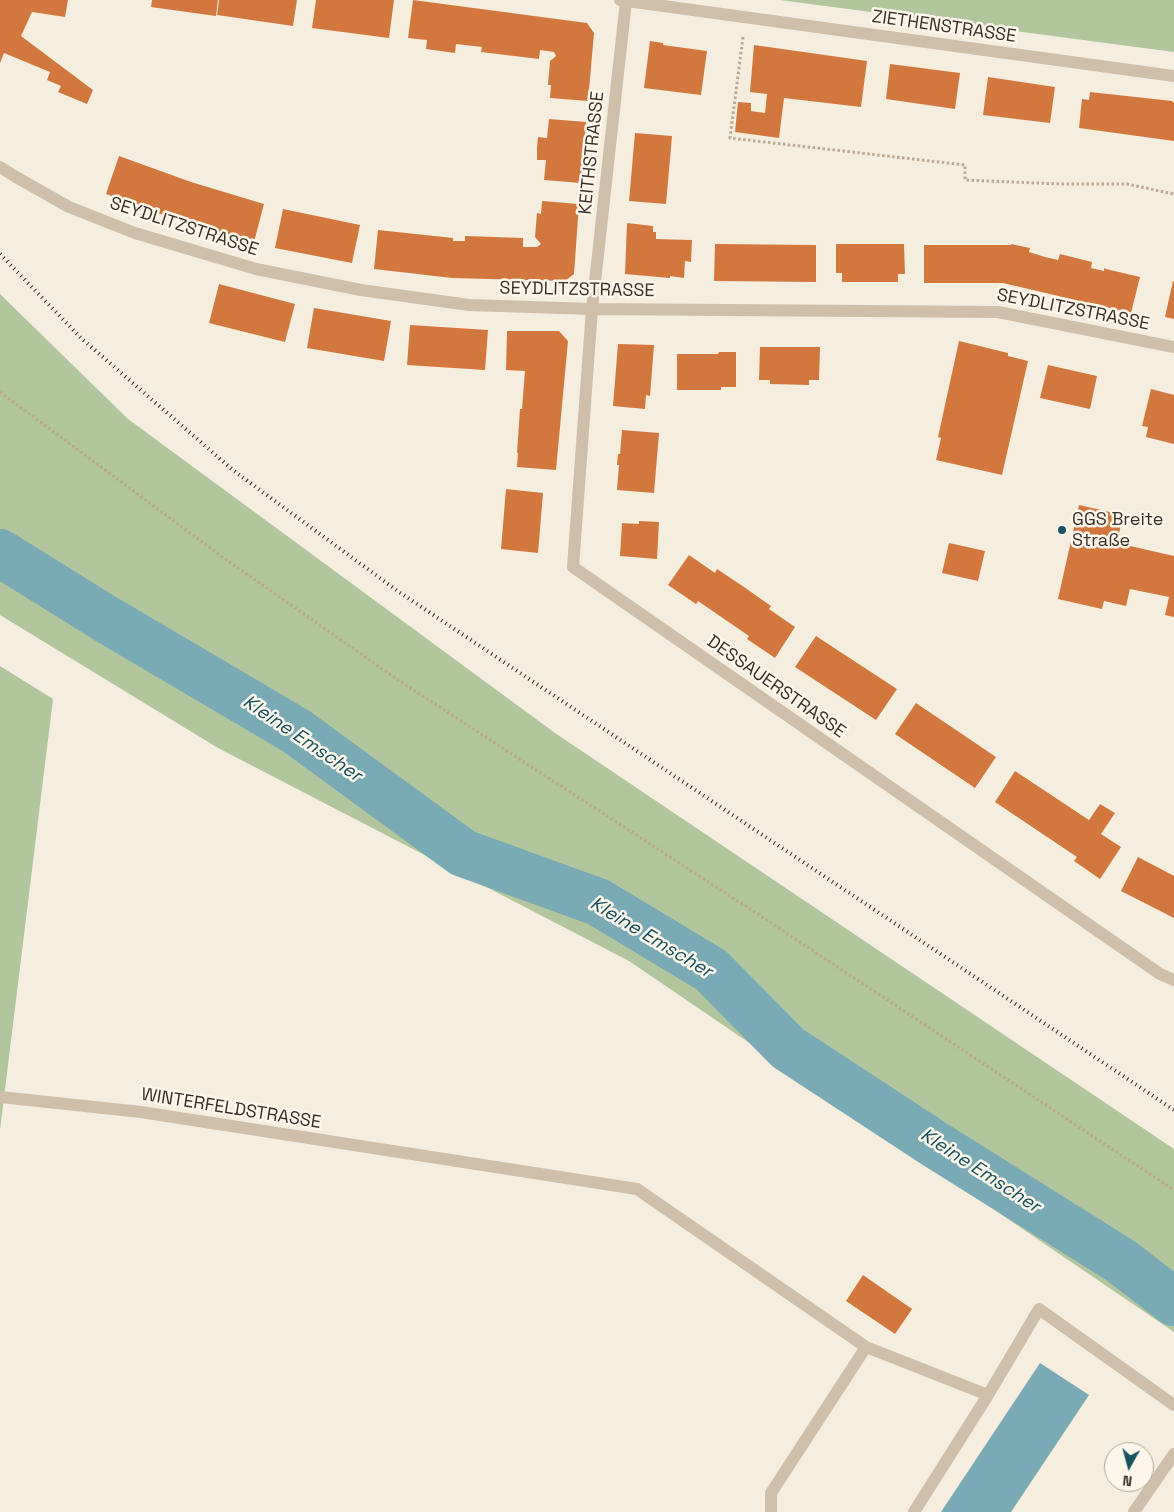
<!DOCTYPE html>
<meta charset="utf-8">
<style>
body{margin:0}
#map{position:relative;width:1174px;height:1512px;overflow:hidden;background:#f5edde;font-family:"Space Grotesk",sans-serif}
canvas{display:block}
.north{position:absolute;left:1104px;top:1442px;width:50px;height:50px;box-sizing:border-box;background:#fcf6eb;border:1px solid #afa79d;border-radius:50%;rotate:187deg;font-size:14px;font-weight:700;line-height:20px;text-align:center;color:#3b3129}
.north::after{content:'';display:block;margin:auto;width:18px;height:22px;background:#195261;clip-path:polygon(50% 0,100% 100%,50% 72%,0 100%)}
</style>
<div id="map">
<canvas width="1174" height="1512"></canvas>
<div class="north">N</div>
</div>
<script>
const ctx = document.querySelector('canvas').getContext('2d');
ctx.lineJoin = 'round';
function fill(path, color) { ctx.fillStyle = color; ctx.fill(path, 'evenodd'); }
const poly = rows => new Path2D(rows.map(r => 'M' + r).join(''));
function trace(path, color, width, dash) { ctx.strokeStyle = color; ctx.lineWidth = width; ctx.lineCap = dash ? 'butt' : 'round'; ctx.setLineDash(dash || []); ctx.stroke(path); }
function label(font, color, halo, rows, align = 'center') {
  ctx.font = font + ' "Space Grotesk",sans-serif'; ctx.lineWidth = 5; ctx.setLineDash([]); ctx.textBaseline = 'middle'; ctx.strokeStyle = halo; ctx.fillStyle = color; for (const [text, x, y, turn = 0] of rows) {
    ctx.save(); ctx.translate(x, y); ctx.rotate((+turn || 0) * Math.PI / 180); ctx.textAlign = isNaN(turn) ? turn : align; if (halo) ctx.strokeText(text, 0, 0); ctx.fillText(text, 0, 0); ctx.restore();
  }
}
const green = poly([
 [780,0,1174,0,1174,52],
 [0,294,128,419,555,733,1174,1149,1174,1332,629,961,218,748,0,615],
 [0,666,53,699,0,1130]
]);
const water = poly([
 [1040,1363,1089,1395,1011,1512,941,1512]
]);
const river = poly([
 [0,553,106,619,296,731,463,853,598,902,711,970,788,1048,936,1145,1121,1261,1174,1302]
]);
const building = poly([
 [0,0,68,0,65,17,32,12,21,36,93,90,87,104,58,92,61,86,47,80,50,72,4,53,0,63],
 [152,0,218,0,216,16,151,7],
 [219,0,297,0,293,26,217,15],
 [316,0,394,0,389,38,312,28],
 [413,0,587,23,594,33,588,101,550,98,551,85,548,85,550,61,556,56,554,52,540,50,539,59,481,52,482,47,456,44,455,53,426,49,427,40,408,38],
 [650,41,663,43,663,45,707,51,701,95,644,88],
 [754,45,867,61,861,107,784,98,779,138,735,132,738,102,751,103,751,111,765,113,767,94,750,92],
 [890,64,960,73,955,109,886,99],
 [988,77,1055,87,1050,123,983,115],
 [1090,92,1172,101,1174,103,1174,141,1079,128,1082,99,1089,100],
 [549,119,586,122,581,183,544,180,546,160,537,160,537,148,538,137,547,138],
 [635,133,672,136,666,204,629,201],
 [119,156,191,182,264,204,254,242,203,229,203,227,178,219,178,221,158,213,158,212,106,194],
 [542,201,579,204,574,274,565,281,452,278,374,269,378,230,453,238,453,241,465,241,465,236,523,238,523,247,537,247,541,244,535,237,537,213,541,214],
 [283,209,360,225,352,263,275,248],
 [627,223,653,226,653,232,656,232,656,239,692,240,691,262,685,261,684,278,670,276,670,278,625,274],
 [715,244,816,245,816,282,714,281],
 [836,244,904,244,905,274,898,274,898,282,842,282,842,273,836,273],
 [1011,244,1030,248,1029,252,1045,257,1058,260,1060,254,1092,262,1091,268,1104,271,1104,268,1106,269,1140,277,1131,313,1003,283,924,283,924,245,1011,245],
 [1173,281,1174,281,1174,319,1165,317],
 [219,284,295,304,285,342,209,323],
 [314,308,391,321,384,361,307,348],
 [410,325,488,330,485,370,407,365],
 [507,331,559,331,568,341,556,470,517,467,518,453,517,453,520,409,522,409,525,371,506,370],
 [959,341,1008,353,1008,356,1028,361,1002,475,936,460,941,438,938,437],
 [618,344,654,345,650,396,646,395,645,409,613,406],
 [760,347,820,347,819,380,809,380,809,385,770,384,770,380,759,380],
 [719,352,736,352,736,387,721,387,721,390,677,390,677,354,718,354],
 [1048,365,1097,376,1090,409,1040,398],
 [1151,389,1174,395,1174,444,1146,437,1148,427,1142,426],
 [622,430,659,433,654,493,617,490,619,465,617,465,618,454,620,454],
 [506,489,543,493,538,553,501,549],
 [1079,505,1123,515,1117,543,1174,556,1174,617,1165,615,1169,597,1130,589,1126,606,1104,601,1102,609,1058,599],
 [639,521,659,522,657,559,620,556,622,523,639,524],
 [949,543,985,551,978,581,942,573],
 [689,555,715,573,717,569,744,587,771,606,769,609,795,627,775,658,747,639,749,636,698,601,696,604,668,585],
 [816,636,897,689,876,720,795,667],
 [916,703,996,757,975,788,895,734],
 [1015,771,1089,820,1100,804,1115,813,1101,834,1121,847,1100,879,1074,861,1077,857,995,802],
 [1138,857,1174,876,1174,918,1121,891],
 [863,1275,912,1309,895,1334,846,1301]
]);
const path = poly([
 [743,37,730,138,965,165,965,180,1061,184,1127,184,1174,194],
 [0,392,221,556,401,682,750,909,1174,1190]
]);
const service = poly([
 [457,1161,637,1189,866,1347,771,1493,771,1512],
 [866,1347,988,1395,914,1512],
 [988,1395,1039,1309,1174,1405],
 [1134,1512,1174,1454]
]);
const minor = poly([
 [620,0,1174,76],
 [626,1,592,309,573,567,1160,974,1174,980],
 [0,167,16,177,69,207,135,233,256,269,361,290,469,305,592,309,998,312,1174,347],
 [0,1097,141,1112,457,1161]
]);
const rail = poly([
 [0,254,81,338,234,471,399,592,1174,1110]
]);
const markers = [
 [1062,530,5,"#195261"]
];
const streetNames = [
 ["ZIETHENSTRASSE",944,27,8],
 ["KEITHSTRASSE",592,153,-84],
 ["SEYDLITZSTRASSE",184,227,18],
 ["SEYDLITZSTRASSE",577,290,1],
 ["SEYDLITZSTRASSE",1073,310,11],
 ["DESSAUERSTRASSE",776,687,35],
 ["WINTERFELDSTRASSE",231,1109,9]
];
const poiNames = [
 ["GGS Breite",1072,520],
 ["Straße",1072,541]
];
const waterNames = [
 ["Kleine Emscher",302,739,34],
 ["Kleine Emscher",651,938,31],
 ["Kleine Emscher",980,1171,33]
];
fill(green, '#b1c69c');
fill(water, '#79aab5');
trace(river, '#79aab5', 48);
fill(building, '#d2783f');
trace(path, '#bba992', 3, [2.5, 2.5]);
trace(service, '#cfbfa8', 12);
trace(minor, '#cfbfa8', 12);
trace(rail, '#3b3129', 4, [1, 4]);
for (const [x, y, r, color] of markers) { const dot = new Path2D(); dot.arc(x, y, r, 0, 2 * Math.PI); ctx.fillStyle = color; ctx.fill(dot); trace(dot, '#fcf6eb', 2); }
label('18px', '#3b3129', '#fcf6eb', streetNames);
label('18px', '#3b3129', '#fcf6eb', poiNames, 'left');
label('italic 19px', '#195261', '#fcf6eb', waterNames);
</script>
